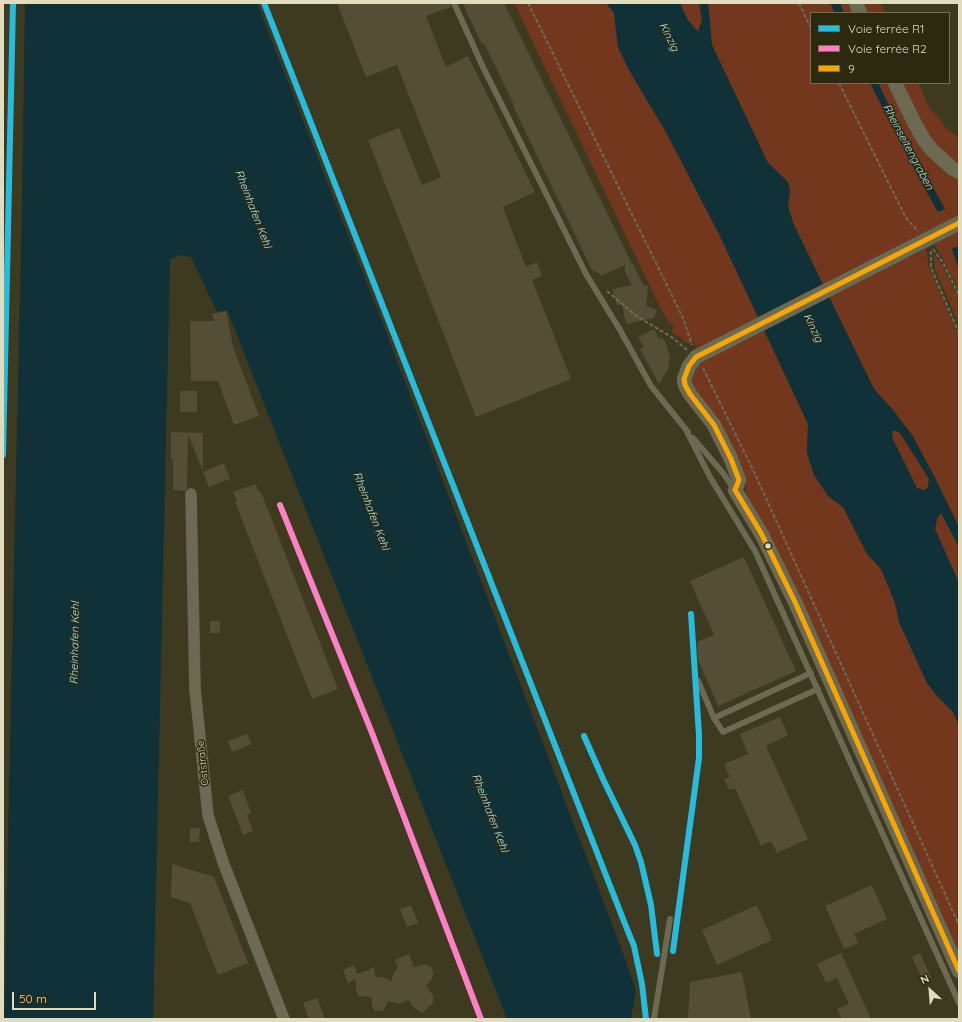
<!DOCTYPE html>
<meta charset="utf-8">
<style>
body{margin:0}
#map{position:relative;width:962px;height:1022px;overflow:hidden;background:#3d3a20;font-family:Quicksand,sans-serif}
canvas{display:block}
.frame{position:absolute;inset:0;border:4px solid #e0dcbd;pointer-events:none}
.legend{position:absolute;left:810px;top:12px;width:140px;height:72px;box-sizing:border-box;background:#2d290f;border:1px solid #757155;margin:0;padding:5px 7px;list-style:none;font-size:12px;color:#e0dcbd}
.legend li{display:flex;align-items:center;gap:8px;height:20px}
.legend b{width:20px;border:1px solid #757155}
.north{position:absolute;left:910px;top:970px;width:40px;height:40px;-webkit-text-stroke:3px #2d290f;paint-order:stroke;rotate:334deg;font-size:11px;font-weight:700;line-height:16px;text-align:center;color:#e0dcbd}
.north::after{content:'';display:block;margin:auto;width:14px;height:18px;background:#e0dcbd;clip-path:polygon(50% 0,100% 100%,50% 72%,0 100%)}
.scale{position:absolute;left:12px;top:992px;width:84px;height:18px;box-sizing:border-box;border:2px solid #e0dcbd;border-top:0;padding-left:5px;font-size:12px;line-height:14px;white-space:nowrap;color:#e0dcbd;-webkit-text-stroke:3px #2d290f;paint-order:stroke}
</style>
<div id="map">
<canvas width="962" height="1022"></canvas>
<div class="frame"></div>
<ul class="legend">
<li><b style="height:5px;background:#26bcdd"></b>Voie ferrée R1</li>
<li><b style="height:5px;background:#ff80c5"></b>Voie ferrée R2</li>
<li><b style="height:5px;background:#f7a600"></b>9</li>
</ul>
<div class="north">N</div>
<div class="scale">50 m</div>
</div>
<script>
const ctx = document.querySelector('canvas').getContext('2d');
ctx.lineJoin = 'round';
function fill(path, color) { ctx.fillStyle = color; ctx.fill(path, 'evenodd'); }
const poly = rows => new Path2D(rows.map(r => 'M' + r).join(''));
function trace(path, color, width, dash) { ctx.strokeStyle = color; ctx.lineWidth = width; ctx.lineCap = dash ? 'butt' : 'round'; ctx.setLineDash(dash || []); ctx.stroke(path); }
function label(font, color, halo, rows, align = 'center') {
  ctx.font = font + ' Quicksand,sans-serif'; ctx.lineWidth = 3; ctx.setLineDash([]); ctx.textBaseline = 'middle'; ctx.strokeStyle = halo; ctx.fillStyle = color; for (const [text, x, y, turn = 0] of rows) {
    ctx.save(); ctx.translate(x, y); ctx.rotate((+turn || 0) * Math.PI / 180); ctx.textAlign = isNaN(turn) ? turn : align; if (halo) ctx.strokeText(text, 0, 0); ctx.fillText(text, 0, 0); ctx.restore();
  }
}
const green = poly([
 [514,3,606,3,614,13,618,47,629,70,667,134,720,236,808,424,807,453,828,496,843,507,867,554,881,569,895,603,899,622,927,683,937,696,953,712,959,726,959,958,748,500,744,477,695,393,690,379,692,368,720,352,697,349,694,342,689,344,672,332,674,326,669,322,660,307],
 [680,3,699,3,702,20,698,32,687,19],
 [708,3,830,3,835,13,811,13,811,83,870,83,920,180,938,212,945,209,897,122,878,83,889,83,959,178,959,216,904,245,910,257,926,249,929,268,959,337,959,527,933,474,912,435,893,410,874,389,794,225,788,207,790,191,788,182,768,163,712,45],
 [840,3,849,3,854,13,844,13],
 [861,3,880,3,885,13,866,13],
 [901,83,918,83,929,107,948,130,959,137,959,166,943,153,932,140,919,118],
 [959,227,959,246,952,249,959,269,959,290,934,243],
 [933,253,942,265,956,293,959,291,959,325,935,269],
 [893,429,900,433,929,479,928,487,925,490,917,489,892,437],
 [941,513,959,547,959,583,935,529,937,519]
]);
const water = poly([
 [25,3,257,3,383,324,620,945,636,990,631,1019,507,1019,227,310,217,312,191,257,180,255,170,259,153,1019,4,1019,22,201],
 [606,3,680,3,687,19,698,32,702,20,699,3,708,3,712,45,768,163,788,182,790,191,788,207,794,225,874,389,893,410,912,435,933,474,959,527,959,547,941,513,937,519,935,529,959,583,959,726,953,712,937,696,927,683,899,622,895,603,881,569,867,554,843,507,828,496,814,475,807,453,808,424,720,236,667,134,629,70,618,47,614,13],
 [893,430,900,433,929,479,928,487,924,490,917,488,892,437],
 [830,3,840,3,844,13,835,13],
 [870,83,878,83,897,122,945,209,938,212,920,180],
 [959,246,959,269,952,249]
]);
const building = poly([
 [337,3,450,3,451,7,426,16,446,67,468,56,535,192,503,207,526,267,537,262,542,276,532,280,571,379,476,417,368,140,399,128,422,185,441,177,397,65,366,77],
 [463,3,504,3,632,264,633,264,643,285,648,286,646,306,657,310,654,318,626,324,622,304,617,305,612,289,632,285,625,272,625,265,601,276,600,274,592,270,513,106,514,105,484,43,482,44,465,9,466,9],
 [226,311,233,347,259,416,234,425,218,381,191,381,190,321,214,321,212,314],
 [654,329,659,339,662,337,666,343,670,357,668,369,659,384,640,349,644,347,638,337],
 [180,391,197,391,197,412,180,412],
 [171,432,203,433,203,471,188,434,187,488,185,491,173,490,173,459,171,459],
 [224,463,230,479,209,487,203,472],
 [255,484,259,492,261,492,338,689,312,699,235,502,237,501,233,492],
 [744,557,796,671,718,706,698,660,697,642,714,635,690,581],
 [210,621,220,621,220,633,210,633],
 [780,717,788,735,766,746,808,839,777,853,771,841,761,846,735,788,729,790,724,779,730,777,724,764,748,754,740,734],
 [247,734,252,744,232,752,228,741],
 [243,790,251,813,247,815,253,831,243,835,228,796],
 [190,828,200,828,199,842,190,842],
 [172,864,214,877,248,963,218,975,190,903,171,897],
 [872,885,887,919,854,934,858,943,844,949,825,906],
 [411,905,418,923,407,927,400,909],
 [757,905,772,940,717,965,702,930],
 [841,953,871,1019,842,1019,837,1009,849,1004,837,978,826,983,817,964],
 [920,953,931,978,923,981,912,957],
 [409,954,414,967,426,964,432,968,433,972,432,979,426,986,433,995,433,1003,422,1013,413,1007,408,1000,400,1004,388,1001,385,1008,382,1011,375,1011,372,1006,372,997,359,996,356,992,356,979,348,983,343,970,354,965,357,974,365,971,368,971,374,966,375,977,383,977,391,981,394,972,398,968,395,960],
 [742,972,751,1019,688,1019,690,982],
 [317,998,325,1019,309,1019,303,1003]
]);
const path = poly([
 [528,3,683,318,692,345],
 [799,3,811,28],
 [839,83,906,218,918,231],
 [933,249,943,263,959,295],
 [931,251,931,268,959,333],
 [607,291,635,315,673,338,687,350],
 [703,368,755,474,959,925]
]);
const service = poly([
 [454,3,482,65,586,274,620,330,651,386,688,432],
 [686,430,710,477,755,551,959,1003],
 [693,438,723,473,734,489],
 [698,681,714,718,723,732,818,689],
 [714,718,811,673],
 [654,1019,670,919]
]);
const minor = poly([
 [191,494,195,689,208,815,223,862,284,1019]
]);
const tertiary = poly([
 [856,3,860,13],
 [895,83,915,124,924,140,932,150,953,169,959,172],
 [959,223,696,357,689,366,684,379,685,385,690,394,714,425,731,459,739,480,735,490,761,533,795,602,959,971]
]);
const bus1 = poly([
 [959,223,696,357,689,366,684,379,685,385,690,394,714,425,731,459,739,480,735,490,761,533,795,602,959,971]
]);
const rail1 = poly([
 [264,3,627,929,634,946,642,984,646,1019],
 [3,455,13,3],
 [584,736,603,779,635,845,641,862,651,905,657,954],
 [673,951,699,758,699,735,691,614]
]);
const rail2 = poly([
 [280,505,372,733,481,1019]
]);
const markers = [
 [768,546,3.5,"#e0dcbd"]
];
const streetNames = [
 ["Oststraße",203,763,-96]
];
const waterNames = [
 ["Kinzig",669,37,64],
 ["Rheinseitengraben",908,147,62],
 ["Rheinhafen Kehl",253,209,69],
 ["Kinzig",813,328,64],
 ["Rheinhafen Kehl",371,511,69],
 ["Rheinhafen Kehl",75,643,-89],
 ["Rheinhafen Kehl",490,813,69]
];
fill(green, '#73371d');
fill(water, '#103138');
fill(building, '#544e36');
trace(service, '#595640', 6);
trace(minor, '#595640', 12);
trace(tertiary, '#595640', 15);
trace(path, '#6e6c58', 2, [4, 2]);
trace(service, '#6d6a53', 5.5);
trace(minor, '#6d6a53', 11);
trace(tertiary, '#6d6a53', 14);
trace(bus1, '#f7a600', 5);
trace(rail1, '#26bcdd', 6);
trace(rail2, '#ff80c5', 6);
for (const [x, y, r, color] of markers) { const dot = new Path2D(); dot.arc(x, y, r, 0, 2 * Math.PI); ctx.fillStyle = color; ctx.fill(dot); trace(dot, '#2d290f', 1.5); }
label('10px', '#e0dcbd', '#2d290f', streetNames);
label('italic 11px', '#95e4fe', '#2d290f', waterNames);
</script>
